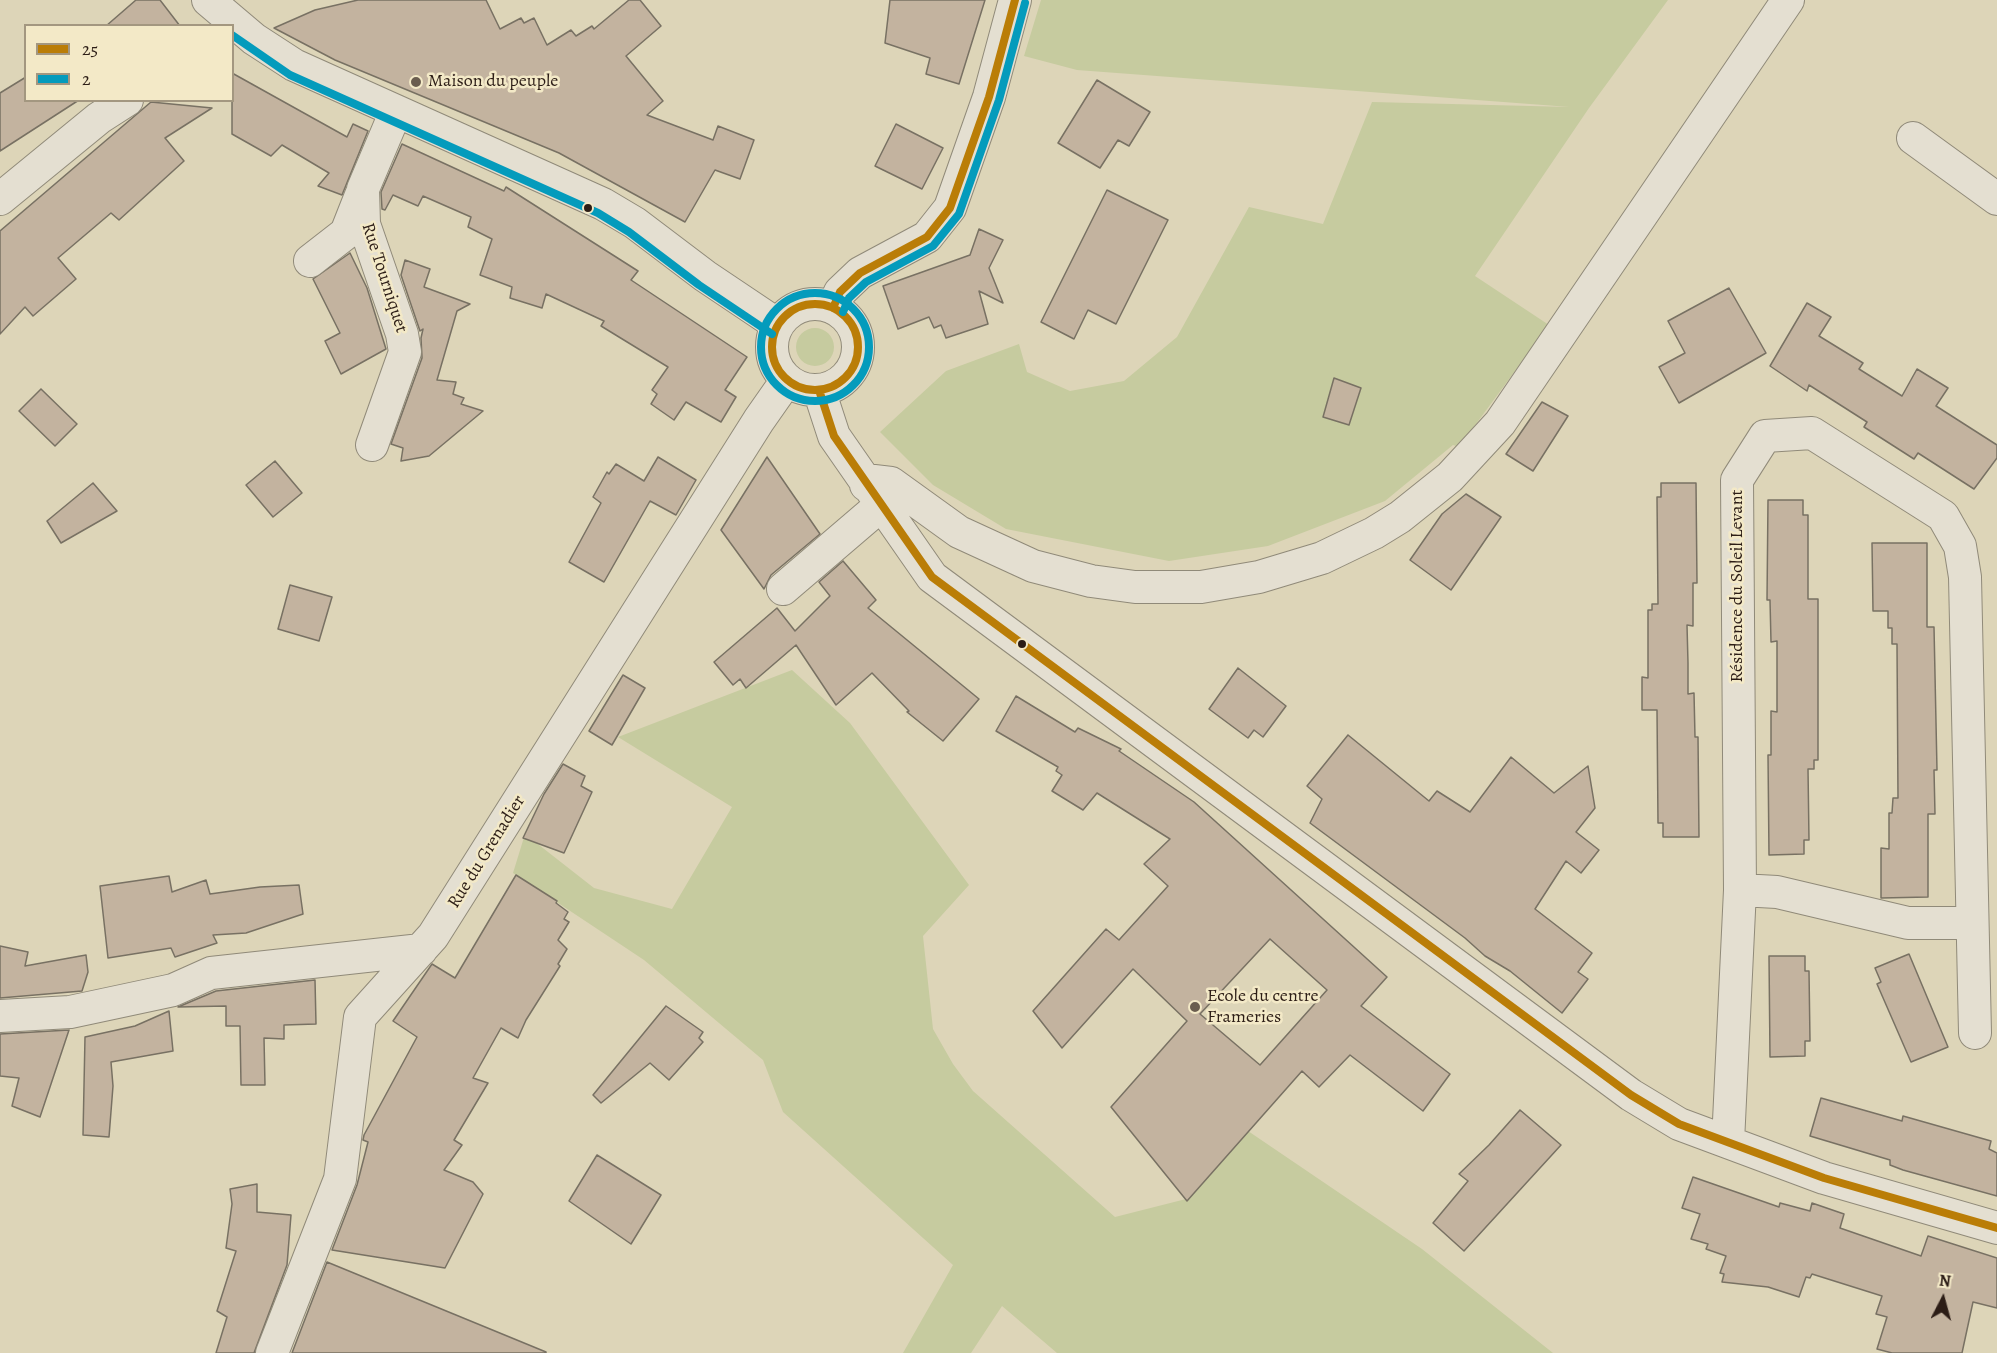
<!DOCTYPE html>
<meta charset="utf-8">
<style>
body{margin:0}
#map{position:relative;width:1997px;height:1353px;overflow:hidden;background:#ddd5b8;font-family:Alegreya,serif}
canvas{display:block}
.legend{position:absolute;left:24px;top:24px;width:210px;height:78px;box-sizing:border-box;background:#f3e9c7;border:2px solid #a39780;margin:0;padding:8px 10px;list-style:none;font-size:18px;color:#2c1d16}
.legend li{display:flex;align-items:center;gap:12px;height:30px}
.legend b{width:30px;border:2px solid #a39780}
.north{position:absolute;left:1913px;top:1269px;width:60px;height:60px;-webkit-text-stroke:4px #f3e9c7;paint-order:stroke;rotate:6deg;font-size:16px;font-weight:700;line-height:24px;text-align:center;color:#2c1d16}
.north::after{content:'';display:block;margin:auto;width:21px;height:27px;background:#2c1d16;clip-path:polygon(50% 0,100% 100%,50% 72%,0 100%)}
</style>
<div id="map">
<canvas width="1997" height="1353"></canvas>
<ul class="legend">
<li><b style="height:8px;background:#ba7d07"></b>25</li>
<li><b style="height:8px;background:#049bbc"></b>2</li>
</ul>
<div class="north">N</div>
</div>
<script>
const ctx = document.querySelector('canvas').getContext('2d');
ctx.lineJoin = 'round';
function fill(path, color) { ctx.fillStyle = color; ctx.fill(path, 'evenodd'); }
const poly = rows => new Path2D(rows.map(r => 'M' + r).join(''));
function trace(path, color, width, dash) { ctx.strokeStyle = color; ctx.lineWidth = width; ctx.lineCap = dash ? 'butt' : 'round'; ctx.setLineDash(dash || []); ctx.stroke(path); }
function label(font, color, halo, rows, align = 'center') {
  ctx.font = font + ' Alegreya,serif'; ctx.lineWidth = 5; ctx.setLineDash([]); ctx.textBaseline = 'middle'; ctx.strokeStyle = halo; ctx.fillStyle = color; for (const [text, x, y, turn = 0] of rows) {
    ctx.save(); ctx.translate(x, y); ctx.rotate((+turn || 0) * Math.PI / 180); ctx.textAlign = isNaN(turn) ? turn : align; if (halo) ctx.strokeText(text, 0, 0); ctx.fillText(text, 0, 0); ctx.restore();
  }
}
const green = poly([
 [1041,0,1668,0,1589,108,1475,276,1549,325,1459,447,1453,445,1385,501,1268,546,1169,561,1006,529,933,485,880,432,946,371,1019,344,1027,372,1070,391,1124,381,1177,337,1249,207,1323,224,1372,102,1570,107,1077,70,1024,56],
 '796 347a19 19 0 1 1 38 0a19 19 0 1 1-38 0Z',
 [792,670,850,723,969,885,923,936,933,1029,953,1064,973,1091,1115,1217,1186,1199,1248,1131,1422,1249,1553,1353,1057,1353,1002,1306,971,1353,903,1353,953,1265,783,1112,763,1060,644,960,513,873,525,834,594,888,672,909,732,807,618,737]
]);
const building = poly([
 [136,0,160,0,180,26,106,26,136,0],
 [358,0,486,0,500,29,521,18,524,23,534,18,547,45,571,30,576,36,592,26,594,29,629,0,640,0,661,26,626,56,663,101,647,115,713,140,718,126,754,140,740,179,715,170,685,222,559,153,335,60,274,28,315,10,358,0],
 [890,0,985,0,959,84,926,74,930,58,885,43,890,0],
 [232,73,347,137,353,124,368,131,342,195,318,186,329,173,282,145,271,156,232,134,232,73],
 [26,77,26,100,79,100,0,151,0,93,26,77],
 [1097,80,1150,112,1129,146,1118,140,1100,168,1058,143,1097,80],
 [151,102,212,108,165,138,184,161,119,220,111,213,58,258,76,279,33,316,25,307,0,334,0,231,151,102],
 [896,124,943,148,922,189,875,166,896,124],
 [402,144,504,191,506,187,638,271,631,280,747,357,725,390,736,397,721,422,686,402,674,420,651,404,657,394,652,390,668,367,601,326,604,321,546,294,542,308,510,298,512,287,480,275,492,239,468,227,471,217,423,196,418,206,393,195,385,210,382,209,381,192,402,144],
 [1107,190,1168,220,1116,324,1088,310,1074,339,1041,322,1107,190],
 [979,229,1003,240,989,268,1003,303,979,291,988,324,946,338,941,325,934,328,929,317,898,329,883,286,970,255,979,229],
 [350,253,367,288,386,349,341,374,325,341,340,333,313,279,350,253],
 [405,260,430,269,424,287,470,304,457,311,437,380,456,382,453,394,464,398,461,404,483,411,429,456,401,461,403,448,391,444,422,358,421,338,423,329,420,331,401,275,405,260],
 [1729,288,1766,353,1679,403,1659,367,1685,353,1668,321,1729,288],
 [1807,303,1831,317,1819,336,1863,363,1859,369,1902,396,1917,369,1948,388,1936,406,1997,445,1997,458,1974,489,1918,453,1914,459,1864,427,1867,422,1809,385,1807,391,1770,366,1807,303],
 [1334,378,1361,388,1349,425,1323,417,1334,378],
 [41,389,77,424,55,446,19,411,41,389],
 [1542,402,1568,416,1533,471,1506,454,1542,402],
 [658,457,696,480,676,515,650,501,604,582,569,562,601,503,593,497,607,472,609,474,616,464,644,481,658,457],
 [767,457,820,534,771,575,764,589,721,530,767,457],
 [275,461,302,493,273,517,246,485,275,461],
 [93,483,117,511,61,543,47,521,93,483],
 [1661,483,1696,483,1697,583,1693,583,1693,626,1687,625,1688,663,1688,694,1694,693,1695,737,1698,737,1699,837,1663,837,1663,823,1658,823,1657,710,1642,710,1642,677,1648,678,1648,610,1652,610,1652,604,1658,604,1657,497,1661,497,1661,483],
 [1466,494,1501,517,1451,590,1410,560,1442,514,1466,494],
 [1768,500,1803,500,1803,515,1808,515,1808,599,1818,599,1818,760,1814,760,1814,769,1808,769,1809,840,1804,840,1804,854,1769,855,1768,755,1771,755,1771,711,1777,712,1777,641,1771,642,1770,600,1767,600,1768,500],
 [1872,543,1927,543,1927,627,1934,627,1937,770,1934,770,1935,814,1928,814,1928,897,1881,898,1881,848,1889,849,1889,813,1892,813,1893,798,1898,798,1897,644,1892,644,1892,628,1888,628,1888,611,1873,611,1872,543],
 [843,561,876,600,868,608,979,699,943,741,907,712,909,711,872,673,836,705,796,645,746,688,740,679,733,685,714,662,777,608,795,631,830,596,819,582,843,561],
 [290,585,332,597,319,641,278,629,290,585],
 [1238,668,1286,706,1263,737,1254,730,1248,738,1209,709,1238,668],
 [623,675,645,688,612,745,589,731,623,675],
 [1016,696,1075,732,1078,728,1121,749,1119,751,1194,802,1387,977,1361,1006,1450,1074,1423,1111,1350,1055,1319,1087,1302,1071,1187,1201,1111,1107,1187,1021,1133,969,1062,1048,1033,1011,1106,929,1119,940,1168,886,1144,864,1170,839,1097,793,1083,810,1052,791,1062,775,1056,771,1058,767,996,731,1016,696],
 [1270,939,1327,990,1260,1065,1200,1014,1270,939],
 [1348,735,1429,801,1437,791,1470,812,1511,757,1554,793,1588,766,1595,808,1576,832,1599,850,1581,873,1566,861,1535,909,1592,953,1578,972,1588,979,1562,1013,1510,971,1485,956,1465,938,1310,823,1322,799,1307,786,1348,735],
 [563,764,585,776,581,786,592,792,564,853,523,838,544,794,563,764],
 [516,875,557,901,556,903,568,912,564,919,569,922,558,940,567,949,558,964,560,966,526,1020,518,1038,501,1028,473,1078,488,1083,454,1140,462,1145,444,1170,473,1182,483,1194,445,1268,332,1250,357,1185,368,1142,363,1140,364,1135,417,1037,393,1021,432,964,455,978,516,875],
 [169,876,172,892,206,880,210,894,260,887,299,885,303,914,246,933,213,935,217,943,175,957,171,948,108,958,100,886,169,876],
 [0,946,28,952,25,966,86,955,88,972,82,991,0,998,0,946],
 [1909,954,1948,1047,1911,1062,1877,984,1881,982,1875,968,1909,954],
 [1769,956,1805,956,1805,971,1809,971,1810,1041,1805,1041,1805,1056,1770,1057,1769,956],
 [315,980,316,1024,284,1025,284,1039,264,1038,265,1085,241,1085,240,1026,226,1026,226,1006,178,1007,216,991,315,980],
 [666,1006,703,1032,699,1038,703,1042,669,1080,650,1063,601,1103,593,1095,666,1006],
 [169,1011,173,1051,111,1062,113,1086,109,1137,83,1135,85,1037,135,1026,169,1011],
 [69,1030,40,1117,12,1106,19,1078,0,1076,0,1034,69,1030],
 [1821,1098,1902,1121,1903,1116,1991,1141,1989,1149,1997,1153,1997,1196,1903,1170,1890,1165,1890,1160,1810,1136,1821,1098],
 [1520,1110,1561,1145,1464,1251,1433,1223,1468,1181,1459,1174,1489,1145,1520,1110],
 [597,1155,661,1195,631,1244,569,1201,597,1155],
 [1693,1177,1779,1207,1780,1203,1810,1211,1812,1203,1844,1214,1840,1228,1921,1256,1928,1236,1997,1258,1997,1308,1973,1302,1962,1353,1892,1353,1877,1349,1887,1317,1876,1314,1882,1296,1812,1274,1810,1278,1806,1277,1799,1297,1768,1287,1722,1282,1724,1274,1720,1273,1726,1256,1706,1249,1708,1244,1691,1239,1700,1214,1682,1208,1693,1177],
 [257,1184,257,1212,291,1215,287,1265,254,1353,216,1353,227,1317,217,1311,236,1251,226,1248,232,1204,230,1189,257,1184],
 [327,1262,546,1352,546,1353,292,1353,327,1262]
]);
const minor = poly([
 [208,0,254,39,294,65,603,204,635,223,705,276,778,325],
 [1913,138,1997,199],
 [0,199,99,118,127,100],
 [310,261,346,233,361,195],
 '772 347a43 43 0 1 1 86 0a43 43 0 1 1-86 0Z',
 [833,308,840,292,860,273,927,237,950,208,989,97,1015,0],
 [819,390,834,436,932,577,1631,1095,1679,1124,1824,1178,1997,1228],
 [372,445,405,352,402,334,364,224,363,189,396,111],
 [866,485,874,481,891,483,959,532,1033,566,1091,581,1135,587,1201,587,1259,577,1322,558,1374,533,1400,517,1450,477,1500,423,1788,0],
 [783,589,880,506],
 [1740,890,1777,892,1908,923,1971,923],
 [0,1016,70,1012,173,990,211,973,421,950],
 [1728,1142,1740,890,1737,480,1765,436,1812,433,1943,516,1960,546,1965,577,1975,1033],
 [272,1353,340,1179,360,1017,433,936,759,420,787,380]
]);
const bus1 = poly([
 '772 347a43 43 0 1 1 86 0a43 43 0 1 1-86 0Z',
 [833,308,840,292,860,273,927,237,950,208,989,97,1015,0],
 [819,390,834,436,932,577,1631,1095,1679,1124,1824,1178,1997,1228]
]);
const bus2 = poly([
 [232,35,290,75,598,213,629,232,699,285,772,334],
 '761 347a54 54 0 1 1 108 0a54 54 0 1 1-108 0Z',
 [843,312,849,298,866,282,933,246,959,214,999,100,1025,3]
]);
const markers = [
 [416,82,6,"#6a5d4f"],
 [588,208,5,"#2c1d16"],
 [1022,644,5,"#2c1d16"],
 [1195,1007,6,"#6a5d4f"]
];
const poiNames = [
 ["Maison du peuple",428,82],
 ["Ecole du centre",1207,997],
 ["Frameries",1207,1018]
];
const streetNames = [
 ["Rue Tourniquet",384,278,72],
 ["Résidence du Soleil Levant",1738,586,-90],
 ["Rue du Grenadier",487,852,-58]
];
fill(green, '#c6cb9f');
fill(building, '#c3b39f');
trace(building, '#787163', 1.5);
trace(minor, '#908a79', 34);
trace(minor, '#e4dfd1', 32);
trace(bus1, '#ba7d07', 8);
trace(bus2, '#049bbc', 8);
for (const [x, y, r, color] of markers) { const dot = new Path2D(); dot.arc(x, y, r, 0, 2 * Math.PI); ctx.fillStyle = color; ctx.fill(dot); trace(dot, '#f3e9c7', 2); }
label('18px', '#2c1d16', '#f3e9c7', poiNames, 'left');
label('18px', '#2c1d16', '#f3e9c7', streetNames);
</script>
